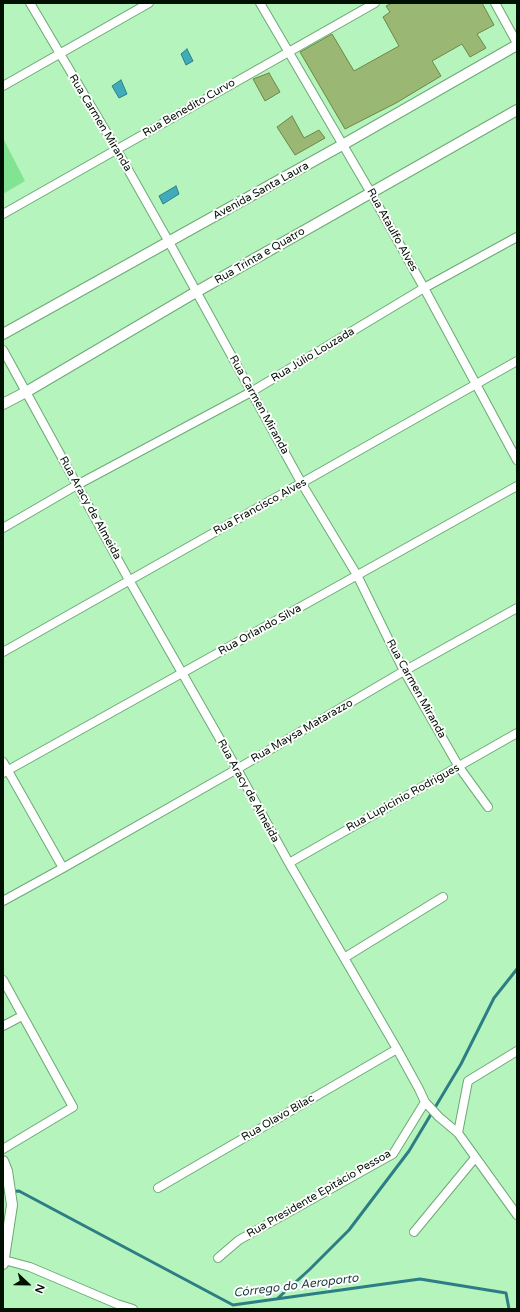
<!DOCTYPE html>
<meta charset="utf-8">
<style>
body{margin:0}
#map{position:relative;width:520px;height:1312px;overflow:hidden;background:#b5f4bc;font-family:"Varela Round",sans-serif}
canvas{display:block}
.frame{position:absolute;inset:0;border:4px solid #001102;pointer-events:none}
.north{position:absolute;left:8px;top:1264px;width:40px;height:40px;-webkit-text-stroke:3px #fff;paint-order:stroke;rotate:112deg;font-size:11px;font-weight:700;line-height:16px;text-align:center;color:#001102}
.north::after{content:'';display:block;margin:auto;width:14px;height:18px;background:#001102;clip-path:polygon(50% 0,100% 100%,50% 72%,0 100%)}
</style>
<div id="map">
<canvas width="520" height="1312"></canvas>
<div class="frame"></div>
<div class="north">N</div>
</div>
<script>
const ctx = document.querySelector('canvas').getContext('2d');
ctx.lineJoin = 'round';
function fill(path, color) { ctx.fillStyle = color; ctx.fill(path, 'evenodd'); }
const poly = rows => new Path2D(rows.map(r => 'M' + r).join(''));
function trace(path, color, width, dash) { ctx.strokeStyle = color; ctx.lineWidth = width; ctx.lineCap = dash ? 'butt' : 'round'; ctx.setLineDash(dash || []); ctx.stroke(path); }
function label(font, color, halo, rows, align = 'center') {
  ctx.font = font + ' "Varela Round",sans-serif'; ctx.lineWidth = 4; ctx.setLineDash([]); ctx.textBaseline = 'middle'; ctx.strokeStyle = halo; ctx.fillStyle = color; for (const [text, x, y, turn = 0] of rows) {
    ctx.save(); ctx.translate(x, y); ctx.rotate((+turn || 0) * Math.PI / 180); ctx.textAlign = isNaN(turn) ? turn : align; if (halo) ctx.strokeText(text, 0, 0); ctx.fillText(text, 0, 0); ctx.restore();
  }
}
const green = poly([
 [3,138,25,181,3,194]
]);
const water = poly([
 [187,49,193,61,186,65,181,54,187,49],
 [121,80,127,94,119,98,112,86,121,80],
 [176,186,179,194,163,204,159,196,176,186]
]);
const stream = poly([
 [3,1192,19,1191,233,1305,420,1279,506,1293,509,1309],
 [278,1298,309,1270,349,1230,409,1151,461,1064,494,998,517,969]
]);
const building = poly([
 [392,3,482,3,494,25,477,34,486,48,470,57,462,44,432,61,441,76,396,103,345,129,300,52,332,34,354,71,399,46,383,17,390,12,386,6,392,3],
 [269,73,280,92,265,101,253,79,269,73],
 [292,116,304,138,319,130,325,138,295,155,277,127,292,116]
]);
const minor = poly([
 [30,3,117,150,169,242,302,484,357,575,404,671,459,767,488,807],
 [260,3,371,193,424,288,517,460],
 [495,3,517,43],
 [3,86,149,3],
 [3,214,375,3],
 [3,350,129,580,237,769,289,863,397,1049,419,1089,425,1102,439,1117,458,1133,517,1215],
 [3,528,77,485,251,392,424,288,517,237],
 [3,652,517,361],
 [3,762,63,868],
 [3,773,517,486],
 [289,863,517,733],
 [3,901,63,868,237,769,404,671,517,608],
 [344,958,443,897],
 [3,980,73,1107,3,1149],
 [3,1026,22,1016],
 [458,1133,468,1081,517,1051],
 [158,1188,397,1049],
 [414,1232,475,1158],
 [218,1258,239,1240,393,1154,425,1102],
 [4,1260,30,1267,117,1304,133,1309]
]);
const tertiary = poly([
 [3,334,344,144,517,45],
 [3,404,26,392,196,292,517,110],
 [3,1161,7,1171,12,1205,3,1264]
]);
const streetNames = [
 ["Rua Benedito Curvo",189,108,-30],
 ["Rua Carmen Miranda",100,123,59],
 ["Avenida Santa Laura",261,191,-29],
 ["Rua Ataulfo Alves",392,230,61],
 ["Rua Trinta e Quatro",260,256,-30],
 ["Rua Júlio Louzada",313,355,-31],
 ["Rua Carmen Miranda",259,405,61],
 ["Rua Francisco Alves",260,507,-29],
 ["Rua Aracy de Almeida",90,508,61],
 ["Rua Orlando Silva",260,630,-29],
 ["Rua Carmen Miranda",416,689,61],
 ["Rua Maysa Matarazzo",302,731,-30],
 ["Rua Aracy de Almeida",248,791,61],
 ["Rua Lupicinio Rodrigues",403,798,-29],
 ["Rua Olavo Bilac",278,1118,-30],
 ["Rua Presidente Epitácio Pessoa",319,1194,-30]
];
const waterNames = [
 ["Córrego do Aeroporto",296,1286,-7]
];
fill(green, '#82e492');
fill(water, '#40acbb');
trace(water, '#2d7e84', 1);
trace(stream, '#2d7e84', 3);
fill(building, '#9ab874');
trace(building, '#6b8744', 1);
trace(minor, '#6da975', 10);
trace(tertiary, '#6da975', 12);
trace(minor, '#fff', 8);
trace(tertiary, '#fff', 10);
label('11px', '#001102', '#fff', streetNames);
label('italic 12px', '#17383c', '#fff', waterNames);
</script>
